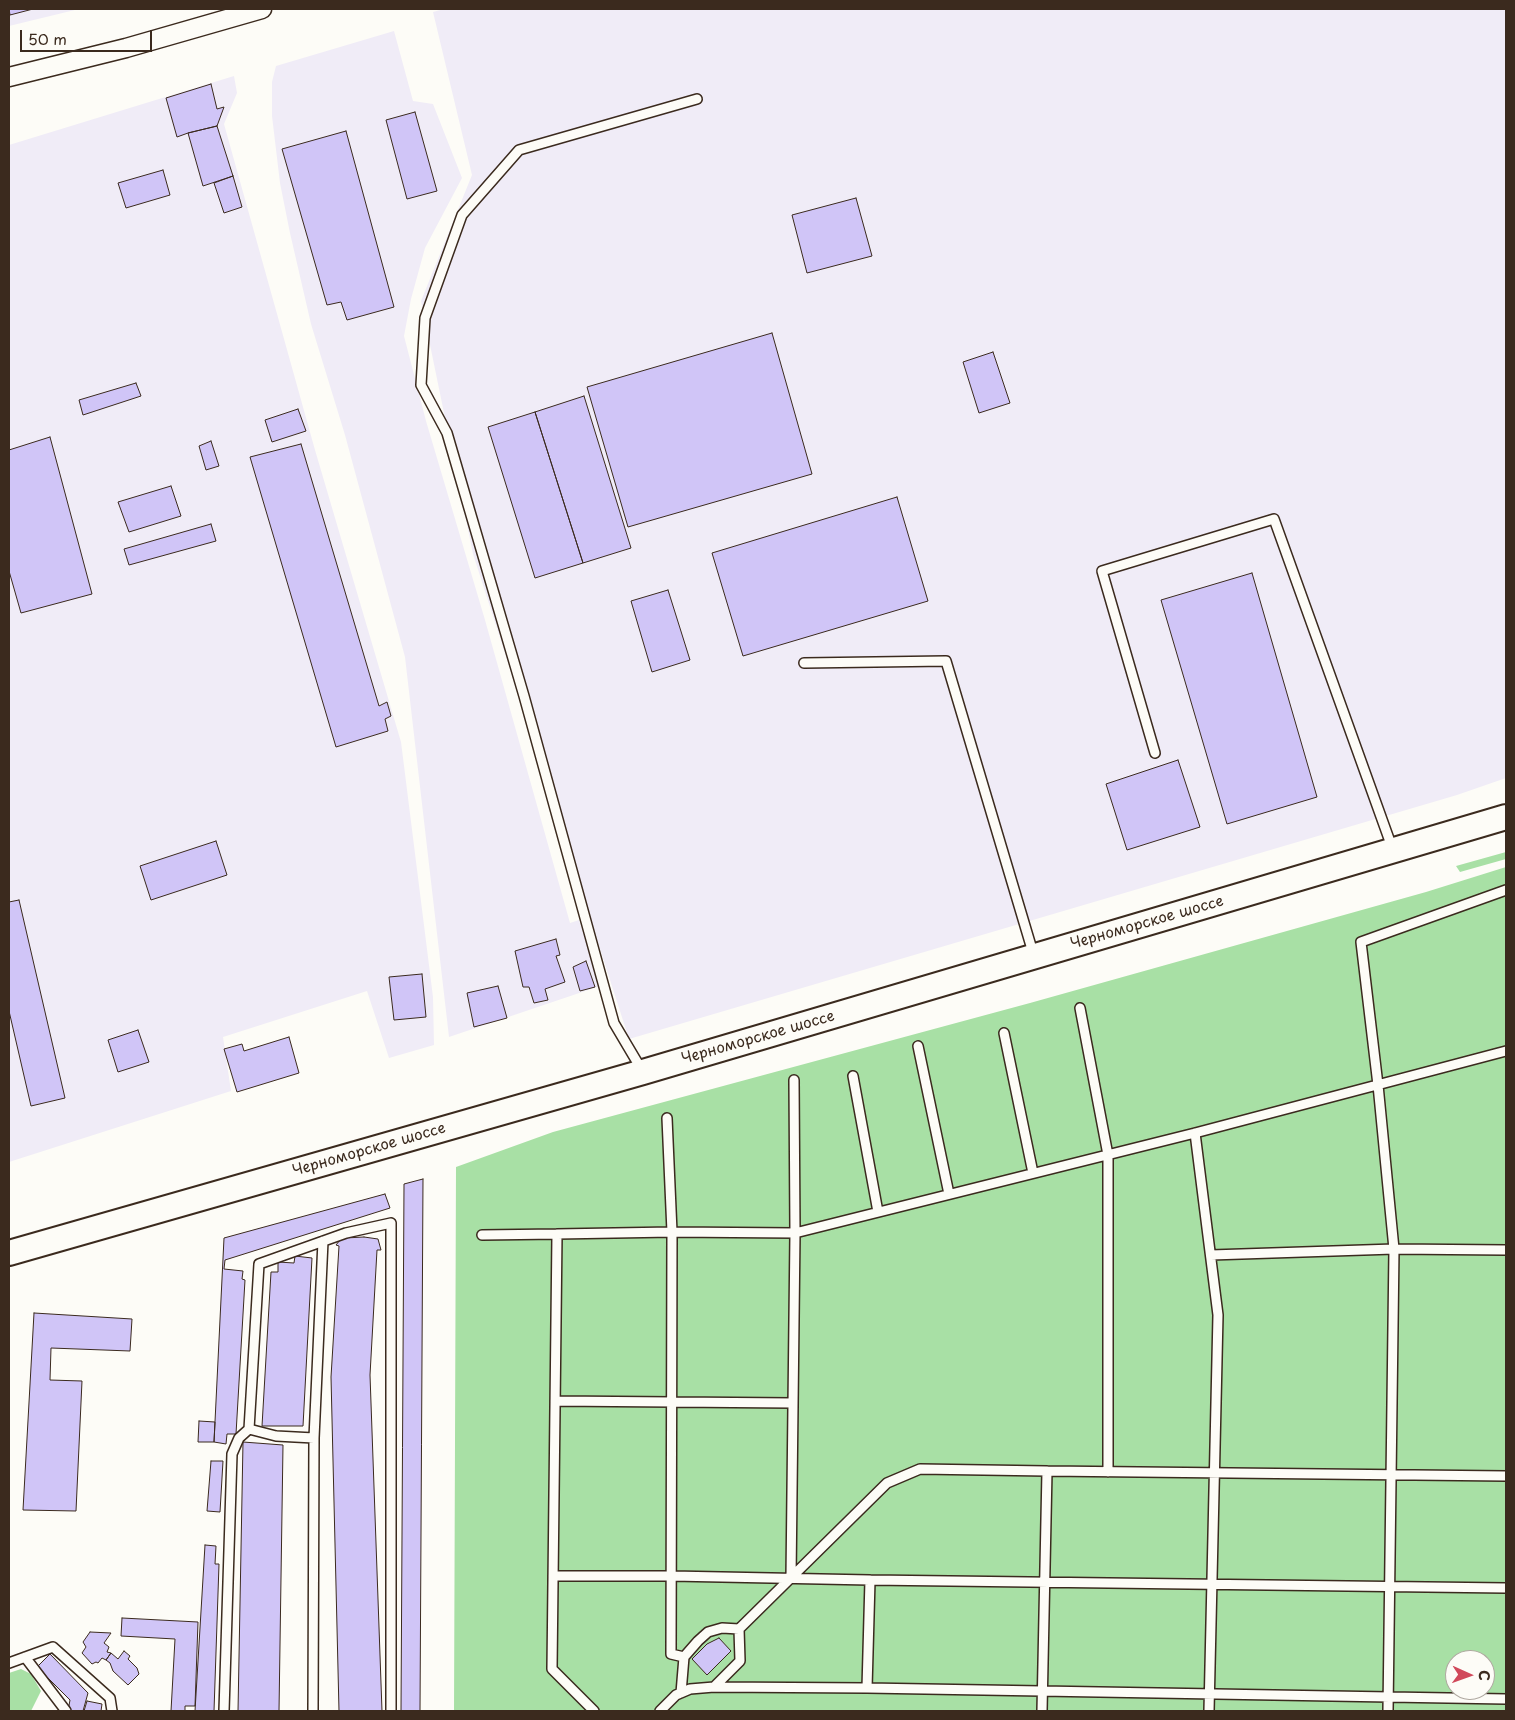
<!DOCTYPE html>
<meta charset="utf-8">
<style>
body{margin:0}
#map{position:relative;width:1515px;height:1720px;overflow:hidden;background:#fdfcf7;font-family:"Playpen Sans",sans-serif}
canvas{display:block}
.frame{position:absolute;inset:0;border:10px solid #3b2a1e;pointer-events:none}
.north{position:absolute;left:1445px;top:1650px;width:50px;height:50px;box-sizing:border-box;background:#fdfcf7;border:1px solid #afa8a0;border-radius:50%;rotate:92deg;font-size:14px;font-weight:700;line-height:20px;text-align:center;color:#3b2a1e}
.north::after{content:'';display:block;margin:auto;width:18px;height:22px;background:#d1495b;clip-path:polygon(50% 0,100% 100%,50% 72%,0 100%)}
.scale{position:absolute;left:20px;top:30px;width:132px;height:22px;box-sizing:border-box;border:2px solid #3b2a1e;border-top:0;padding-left:6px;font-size:15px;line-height:18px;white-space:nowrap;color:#3b2a1e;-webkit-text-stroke:4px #fdfcf7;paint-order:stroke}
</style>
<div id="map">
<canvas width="1515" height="1720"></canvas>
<div class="frame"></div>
<div class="north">С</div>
<div class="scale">50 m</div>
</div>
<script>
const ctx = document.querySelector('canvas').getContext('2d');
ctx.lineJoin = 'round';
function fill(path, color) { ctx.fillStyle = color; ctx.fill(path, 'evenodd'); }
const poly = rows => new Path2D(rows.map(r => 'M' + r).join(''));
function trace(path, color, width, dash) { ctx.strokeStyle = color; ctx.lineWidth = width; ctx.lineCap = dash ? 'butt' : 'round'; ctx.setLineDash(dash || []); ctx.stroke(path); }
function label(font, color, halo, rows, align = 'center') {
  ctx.font = font + ' "Playpen Sans",sans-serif'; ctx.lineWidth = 5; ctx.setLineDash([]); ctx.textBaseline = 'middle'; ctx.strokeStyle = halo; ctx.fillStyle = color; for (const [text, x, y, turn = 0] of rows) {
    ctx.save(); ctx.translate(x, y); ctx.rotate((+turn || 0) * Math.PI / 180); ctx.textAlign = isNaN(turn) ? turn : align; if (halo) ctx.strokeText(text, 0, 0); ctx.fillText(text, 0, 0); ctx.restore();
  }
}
const built = poly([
 [9,9,79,9,9,26],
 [444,9,1506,9,1506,778,1457,795,629,1039,473,554,421,301,472,175,433,12],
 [394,31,413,101,433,104,462,178,425,248,411,299,404,336,426,421,485,620,570,923,579,920,600,986,449,1037,405,657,345,435,311,324,290,233,280,183,272,116,272,82,276,66],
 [234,76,237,93,224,124,315,450,401,742,433,997,434,1045,389,1058,367,991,223,1037,231,1091,9,1162,9,145]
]);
const green = poly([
 [1506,852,1506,859,1460,872,1456,866],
 [1506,867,1506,1711,454,1711,456,1167,553,1132,1030,1003,1426,892],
 [1455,1660,1485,1660,1485,1690,1455,1690],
 [21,1669,31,1674,41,1691,31,1711,9,1711,9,1673]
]);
const building = poly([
 [9,9,33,9,10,15,9,9],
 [211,84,217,109,224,107,217,126,188,133,177,137,166,98,211,84],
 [415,112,437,191,407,199,386,120,415,112],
 [217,126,233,176,203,186,188,133,217,126],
 [346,131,394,307,347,320,341,302,327,305,282,149,346,131],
 [163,170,170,195,126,208,118,183,163,170],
 [233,176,242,207,224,213,214,183,233,176],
 [856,198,872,256,807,273,792,215,856,198],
 [772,333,812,474,628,527,587,387,772,333],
 [993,352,1010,403,979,413,963,362,993,352],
 [136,383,141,396,83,415,79,400,136,383],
 [584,396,631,548,583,563,535,412,584,396],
 [298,409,306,431,272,442,265,420,298,409],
 [535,412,583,563,535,578,488,427,535,412],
 [50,437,92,594,21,613,9,571,9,450,50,437],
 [211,441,219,466,206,470,199,446,211,441],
 [301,444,379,706,387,702,391,716,385,719,388,731,336,747,250,457,301,444],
 [171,486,181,516,129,532,118,502,171,486],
 [897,497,928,601,743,656,712,553,897,497],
 [211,524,216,541,129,565,124,549,211,524],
 [1252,573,1317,797,1227,824,1161,600,1252,573],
 [668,590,690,660,652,672,631,601,668,590],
 [1178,760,1200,827,1127,850,1106,784,1178,760],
 [216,841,227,875,151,900,140,866,216,841],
 [19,900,65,1098,31,1106,9,1011,9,902,19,900],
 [556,939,560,955,556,956,565,982,545,989,548,1000,534,1003,529,987,523,987,515,951,556,939],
 [586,961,595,987,580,991,573,967,586,961],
 [422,974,426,1017,394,1020,389,977,422,974],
 [498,986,507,1018,474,1027,467,993,498,986],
 [138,1030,149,1062,118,1072,108,1040,138,1030],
 [289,1037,299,1073,237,1092,224,1049,242,1044,244,1051,289,1037],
 [423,1179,420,1711,401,1711,404,1184,423,1179],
 [385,1194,390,1208,225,1260,224,1269,243,1271,242,1279,245,1280,236,1434,227,1434,226,1444,214,1442,224,1238,385,1194],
 [364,1237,378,1239,381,1250,377,1250,370,1375,382,1711,339,1711,331,1377,339,1246,336,1245,340,1240,345,1238,364,1237],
 [295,1256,312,1258,303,1426,262,1426,271,1272,278,1272,278,1262,294,1263,295,1256],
 [34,1313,132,1319,130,1351,51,1348,50,1380,82,1381,76,1511,23,1510,34,1313],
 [199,1421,215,1422,214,1442,198,1442,199,1421],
 [243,1442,283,1445,279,1711,238,1711,243,1442],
 [211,1461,223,1461,220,1512,207,1511,211,1461],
 [205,1545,216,1546,215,1564,219,1564,214,1711,195,1711,205,1545],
 [122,1618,198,1622,195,1706,185,1706,185,1711,171,1711,175,1639,121,1636,122,1618],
 [90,1632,111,1633,104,1643,109,1647,107,1652,111,1653,106,1660,102,1658,98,1663,96,1662,92,1664,82,1653,86,1647,83,1642,90,1632],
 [719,1638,731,1651,707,1675,692,1659,707,1644,719,1638],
 [124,1651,130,1656,128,1659,137,1668,139,1674,128,1685,113,1671,110,1663,106,1660,111,1653,118,1659,124,1651],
 [50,1654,88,1693,83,1711,68,1711,70,1700,37,1667,50,1654],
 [87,1701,102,1704,101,1711,84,1711,87,1701]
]);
const lane = poly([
 [804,663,946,661,1034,956],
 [1155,753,1102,571,1274,519,1393,850],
 [1080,1008,1108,1155,1108,1472],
 [1004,1033,1033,1173],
 [918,1046,949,1194],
 [643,1072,614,1023,524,696,447,433,421,385,425,318,462,215,519,150,697,99],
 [853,1076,878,1212],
 [667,1118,672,1232,671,1654,684,1657],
 [1195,1133,1218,1315,1209,1711],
 [557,1234,672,1232,795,1233,1195,1133,1506,1051],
 [482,1235,557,1234,552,1669,594,1711],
 [1211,1255,1394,1249,1506,1250],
 [555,1401,793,1403],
 [249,1429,276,1436,314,1438],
 [1047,1471,1506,1476],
 [553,1576,672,1576,870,1580,867,1688,714,1687],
 [791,1578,795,1233,794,1080],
 [870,1580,1506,1588],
 [25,1657,66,1711],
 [9,1663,53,1647,110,1698,112,1711],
 [867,1688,1506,1699],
 [681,1693,684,1657,698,1641,708,1632,722,1628,739,1629],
 [224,1711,232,1454,239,1438,249,1429,259,1264,346,1233,391,1223,391,1711],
 [313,1711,314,1438,323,1241],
 [660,1711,676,1695,690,1689,714,1687,740,1661,739,1629,887,1483,920,1469,1047,1471,1042,1711],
 [1388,1711,1394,1249,1378,1085,1361,942,1506,890]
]);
const street = poly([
 [9,77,126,48,262,9]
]);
const secondary = poly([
 [9,1253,643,1072,1506,817]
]);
const streetNames = [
 ["Черноморское шоссе",1147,923,-16],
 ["Черноморское шоссе",758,1038,-16],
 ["Черноморское шоссе",369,1150,-16]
];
fill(built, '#f0ecf7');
fill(green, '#a8e0a5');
fill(building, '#d0c5f7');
trace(building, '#3b2a1e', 1);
trace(lane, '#3b2a1e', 12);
trace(street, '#3b2a1e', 21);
trace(secondary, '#3b2a1e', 28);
trace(lane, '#fdfcf7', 9);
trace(street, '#fdfcf7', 18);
trace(secondary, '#fdfcf7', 24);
label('15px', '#3b2a1e', '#fdfcf7', streetNames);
</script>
